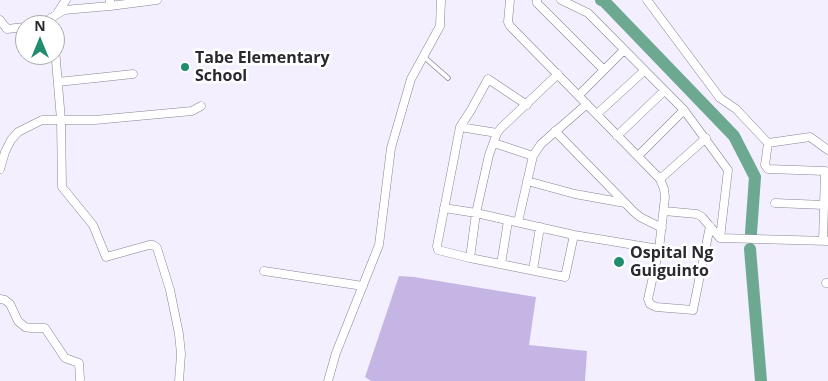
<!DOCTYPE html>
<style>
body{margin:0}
#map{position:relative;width:828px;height:381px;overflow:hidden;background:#f4effe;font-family:"Open Sans",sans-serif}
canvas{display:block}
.north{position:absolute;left:15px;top:15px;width:50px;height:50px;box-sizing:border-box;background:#fff;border:1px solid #aaa9ac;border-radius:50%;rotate:0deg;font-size:14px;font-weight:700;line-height:20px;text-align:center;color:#2b2930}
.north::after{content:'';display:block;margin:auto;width:18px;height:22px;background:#208e6e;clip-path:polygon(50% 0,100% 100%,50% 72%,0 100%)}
</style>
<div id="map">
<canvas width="828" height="381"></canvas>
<div class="north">N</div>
</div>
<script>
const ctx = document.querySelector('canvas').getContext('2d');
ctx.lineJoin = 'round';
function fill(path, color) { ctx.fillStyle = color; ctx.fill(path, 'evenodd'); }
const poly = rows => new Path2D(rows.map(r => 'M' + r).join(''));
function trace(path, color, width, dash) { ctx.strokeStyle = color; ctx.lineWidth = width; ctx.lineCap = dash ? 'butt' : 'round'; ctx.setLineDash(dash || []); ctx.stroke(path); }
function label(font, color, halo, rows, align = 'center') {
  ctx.font = font + ' "Open Sans",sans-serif'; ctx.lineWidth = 5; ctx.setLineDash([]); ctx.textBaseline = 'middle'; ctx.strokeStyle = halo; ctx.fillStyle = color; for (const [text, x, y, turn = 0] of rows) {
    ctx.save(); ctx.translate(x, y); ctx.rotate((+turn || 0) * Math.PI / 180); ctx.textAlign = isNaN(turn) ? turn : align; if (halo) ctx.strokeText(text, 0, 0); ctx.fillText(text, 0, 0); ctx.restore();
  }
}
const green = poly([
 [399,276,414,277,536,297,529,345,587,351,585,381,371,381,365,377]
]);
const river = poly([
 [601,0,604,1,734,136,755,177,751,233],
 [750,249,761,381]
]);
const lane = poly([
 [423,56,448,78]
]);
const street = poly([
 [510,0,508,22,510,26,660,179,664,189,665,197,659,249,648,299,650,304,656,307,693,310,710,226],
 [537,0,537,3,604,70],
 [561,0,588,13,684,110,728,170,720,238],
 [647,0,720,98,736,109,768,143,810,137,828,150],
 [110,6,157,0],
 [58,12,66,0],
 [0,20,7,29,25,27],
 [32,25,46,21,64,10,110,6,110,0],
 [55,49,61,120,62,187,93,225,106,257,149,245,153,245,157,248,170,290,179,334,181,354,179,381],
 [58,82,133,74],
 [579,95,624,50],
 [527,105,488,79,471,110,460,127,437,246,438,250,470,258,565,277,574,235],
 [597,114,644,71],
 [460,127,497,133],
 [555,131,633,211,640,217,662,228],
 [617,136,664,91],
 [494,143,533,156],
 [768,143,765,165,768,169,825,171,823,241],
 [638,156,684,110],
 [0,169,5,152,11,140,18,132,42,120,95,120,192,111,201,106],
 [660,179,706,138],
 [527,181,575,194,625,203],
 [775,203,824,205],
 [444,208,476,213,574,235,659,249],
 [664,211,697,214,702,217,720,238,828,241],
 [518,222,533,156,541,144,587,104],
 [470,258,476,213,489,155,497,133,501,128,558,74],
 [501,264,508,221],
 [533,270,540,227],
 [264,271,363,286],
 [826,283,828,283],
 [0,299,5,300,10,304,18,321,25,327,31,328,45,328,65,358,79,363,80,379],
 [328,381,336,353,379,245,391,148,411,79,440,26,441,0]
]);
const markers = [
 [185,67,5,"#208e6e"],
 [619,262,6,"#208e6e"]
];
const poiNames = [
 ["Tabe Elementary",195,58],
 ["School",195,76],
 ["Ospital Ng",630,253],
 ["Guiguinto",630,271]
];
fill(green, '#c4b5e4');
trace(river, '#6da891', 12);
trace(lane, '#888393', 5.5);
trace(street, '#888393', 9);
trace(lane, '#fff', 4);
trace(street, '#fff', 8);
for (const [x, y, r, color] of markers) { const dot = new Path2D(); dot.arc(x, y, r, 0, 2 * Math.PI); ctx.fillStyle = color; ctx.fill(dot); trace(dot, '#fff', 2); }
label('bold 16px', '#2b2930', '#fff', poiNames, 'left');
</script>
